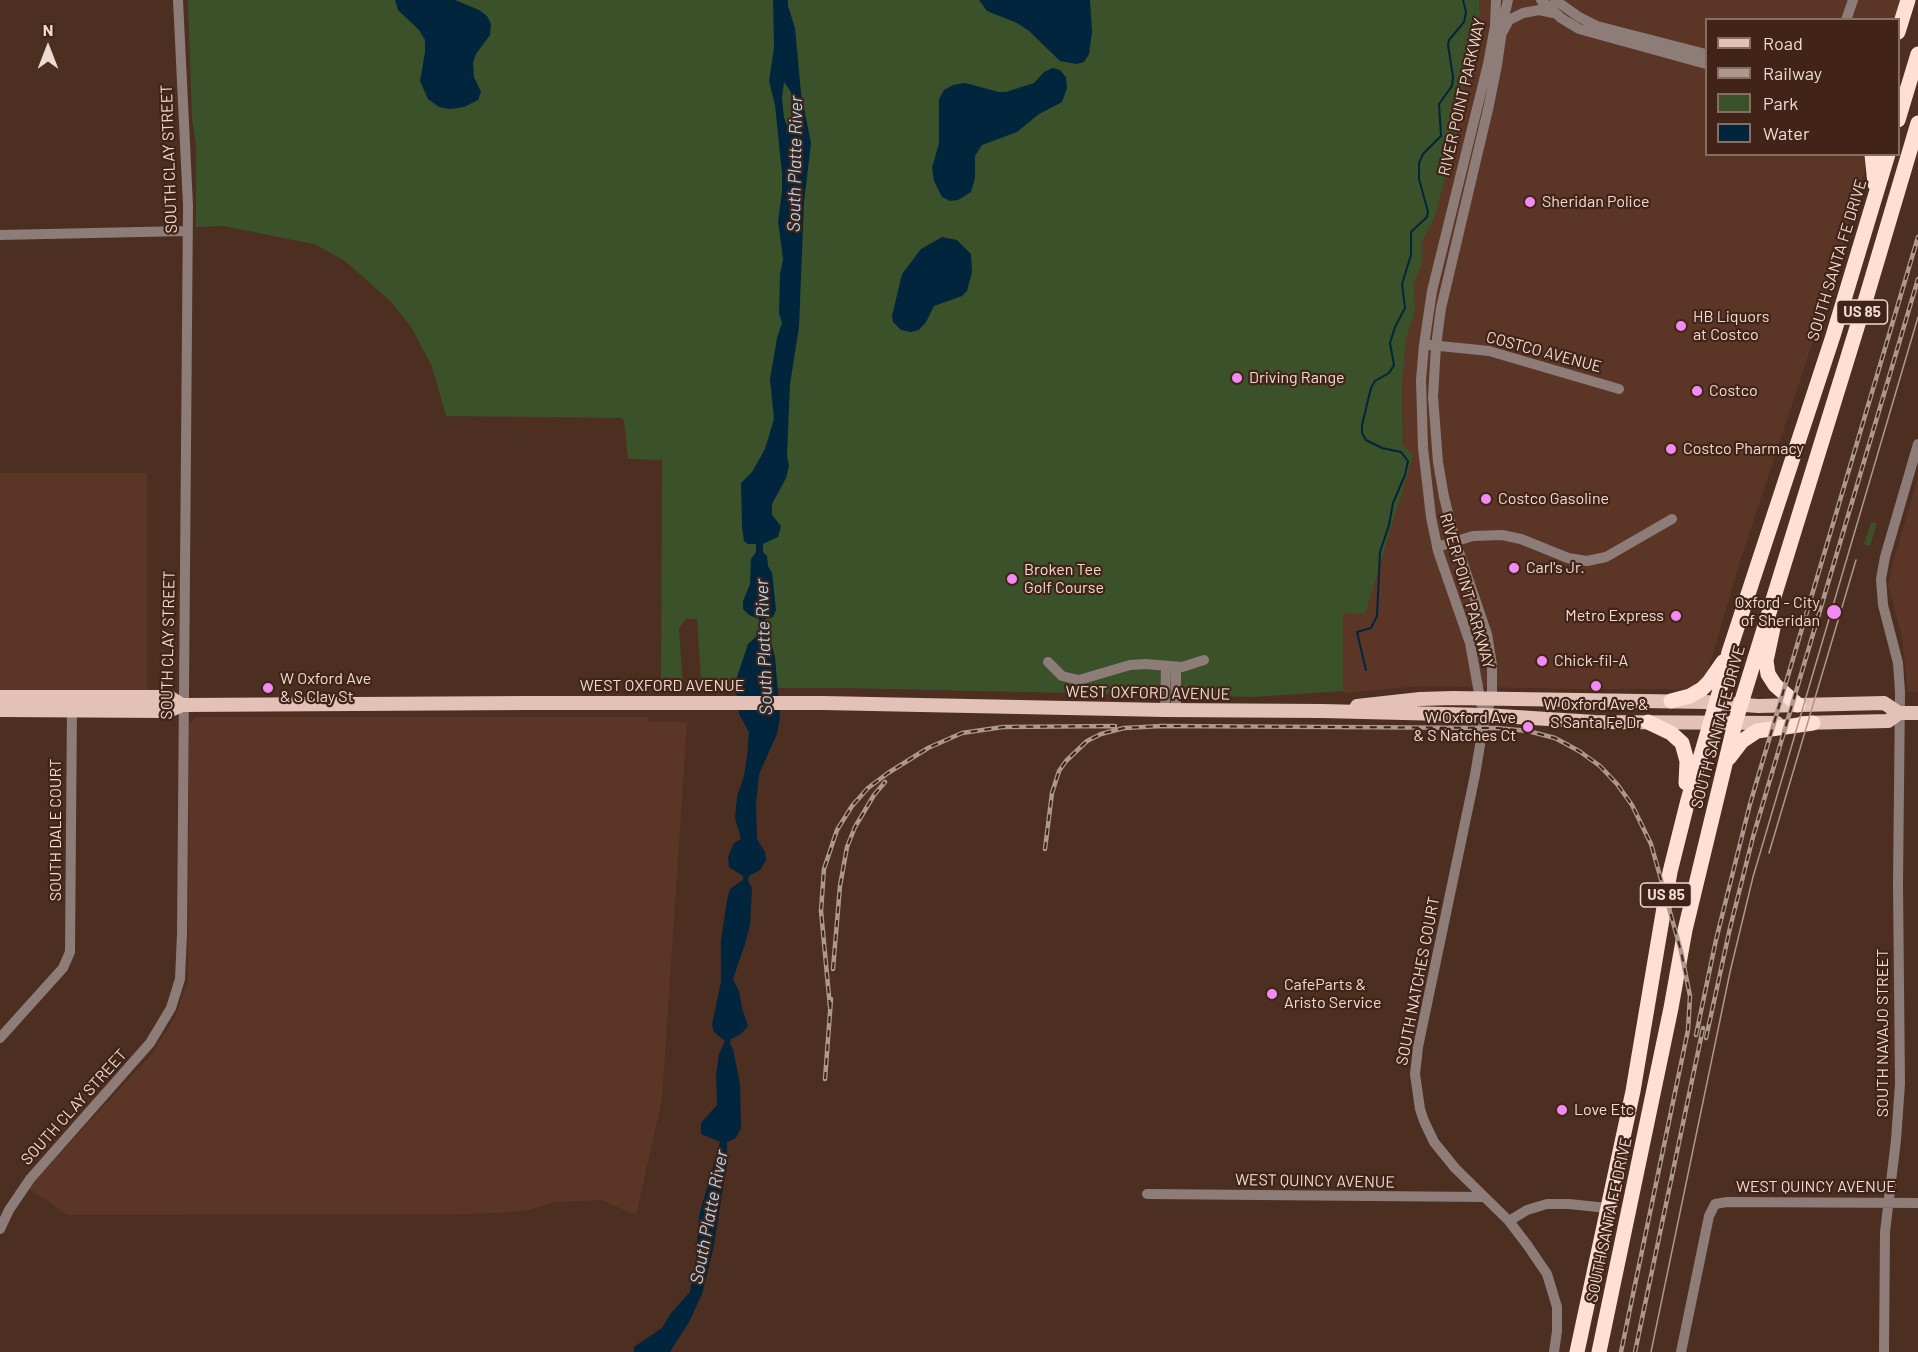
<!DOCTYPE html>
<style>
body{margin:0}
#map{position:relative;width:1918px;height:1352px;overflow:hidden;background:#4c2f21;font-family:Barlow,sans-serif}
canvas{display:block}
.legend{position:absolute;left:1705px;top:18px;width:195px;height:138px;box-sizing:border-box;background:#412417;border:2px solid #866d62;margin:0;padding:8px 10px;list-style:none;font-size:18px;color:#eedbd2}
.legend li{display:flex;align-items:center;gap:12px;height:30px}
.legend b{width:30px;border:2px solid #866d62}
.north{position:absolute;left:18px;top:18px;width:60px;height:60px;-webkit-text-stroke:4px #412417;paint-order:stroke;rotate:0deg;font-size:16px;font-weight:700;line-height:24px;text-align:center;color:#eedbd2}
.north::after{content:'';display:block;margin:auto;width:21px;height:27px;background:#eedbd2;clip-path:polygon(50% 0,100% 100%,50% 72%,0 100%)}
</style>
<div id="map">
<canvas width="1918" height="1352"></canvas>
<ul class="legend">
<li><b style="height:8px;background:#e3c1b6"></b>Road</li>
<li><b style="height:8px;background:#ae978c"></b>Railway</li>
<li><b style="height:16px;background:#3b512a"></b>Park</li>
<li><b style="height:16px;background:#01253c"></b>Water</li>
</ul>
<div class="north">N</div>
</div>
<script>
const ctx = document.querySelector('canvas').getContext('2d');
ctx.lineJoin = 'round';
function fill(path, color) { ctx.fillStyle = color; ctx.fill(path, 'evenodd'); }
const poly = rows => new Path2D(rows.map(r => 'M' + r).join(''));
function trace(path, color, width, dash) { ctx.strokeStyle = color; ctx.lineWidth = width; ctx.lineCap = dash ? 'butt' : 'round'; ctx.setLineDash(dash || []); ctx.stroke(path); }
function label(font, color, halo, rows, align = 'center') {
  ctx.font = font + ' Barlow,sans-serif'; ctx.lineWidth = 4.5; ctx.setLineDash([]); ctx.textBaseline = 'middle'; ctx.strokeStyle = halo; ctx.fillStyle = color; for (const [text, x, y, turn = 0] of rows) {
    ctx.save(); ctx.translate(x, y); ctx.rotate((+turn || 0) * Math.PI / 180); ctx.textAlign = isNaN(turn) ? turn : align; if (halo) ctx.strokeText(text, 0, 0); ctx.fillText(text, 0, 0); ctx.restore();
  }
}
const built = poly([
 [1479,0,1903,0,1898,19,1706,20,1706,154,1869,155,1824,308,1743,552,1707,673,1704,678,1694,686,1685,689,1580,689,1421,686,1343,693,1343,612,1364,614,1404,448,1402,384,1406,340,1415,311,1414,285,1422,263,1422,242,1435,217,1456,137,1465,76,1480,15],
 [0,473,147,473,147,690,0,690],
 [1918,477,1918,692,1908,692,1902,637,1888,585,1892,566],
 [196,717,648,717,648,722,687,722,662,1099,636,1215,601,1200,556,1202,524,1211,477,1214,68,1215,28,1188,151,1055,175,1017,188,981,189,724]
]);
const green = poly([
 [188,0,1479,0,1480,15,1465,76,1456,137,1435,217,1422,242,1422,263,1414,285,1415,311,1406,340,1402,384,1403,444,1413,456,1365,614,1343,613,1343,691,1253,697,842,688,710,688,706,680,701,680,697,619,686,619,679,628,683,688,661,688,662,460,628,459,624,420,621,418,446,416,432,367,412,328,390,301,345,261,314,244,298,241,224,226,196,227,196,146,192,117],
 [1871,522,1877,523,1870,546,1864,544]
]);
const water = poly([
 [395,0,455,0,479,10,487,16,491,24,490,35,476,54,473,63,474,77,481,92,478,100,464,107,450,109,439,107,428,99,420,81,425,52,425,40,419,30,398,10],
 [773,0,788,0,788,6,795,28,801,93,811,143,804,202,799,327,790,384,787,456,789,466,786,478,772,504,772,515,781,526,778,537,763,544,763,552,767,556,768,566,772,573,776,610,773,617,765,619,766,634,770,638,775,657,780,718,777,734,759,774,756,804,757,839,765,852,766,860,760,870,749,876,748,881,752,888,750,925,745,944,733,979,739,991,742,1008,748,1026,741,1034,731,1039,730,1044,733,1049,740,1084,741,1128,736,1138,727,1142,727,1165,713,1250,702,1294,689,1322,670,1352,634,1352,634,1347,662,1328,671,1313,690,1292,696,1258,699,1216,720,1142,701,1134,701,1123,717,1105,716,1076,719,1054,725,1041,714,1032,712,1024,721,982,721,941,727,900,730,889,743,880,743,876,729,867,728,857,734,843,741,839,735,818,737,797,744,776,747,756,749,732,739,714,735,683,748,644,759,634,759,619,749,615,743,609,743,601,750,584,751,559,756,552,756,544,748,544,744,541,742,528,741,483,752,472,765,449,774,419,770,379,777,338,782,323,779,313,780,274,783,259,778,221,782,192,782,173,775,105,769,81,774,48],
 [784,82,791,92,792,117,789,126,787,125,784,118,782,98],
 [979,0,1090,0,1092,32,1089,54,1084,62,1076,64,1060,61,1029,31,1017,23,987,11],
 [1053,68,1060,70,1066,77,1067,88,1062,102,1039,114,1017,132,982,145,975,156,975,178,971,192,958,200,950,201,942,197,934,181,932,168,939,143,939,99,944,90,953,85,965,83,999,92,1006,92,1034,83,1044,72],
 [942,237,957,240,971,254,972,272,967,291,962,296,934,306,926,322,919,330,911,332,901,330,893,322,892,316,902,274,921,249]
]);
const stream = poly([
 [1366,670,1357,632,1371,628,1377,616,1380,552,1389,525,1393,503,1405,475,1408,461,1401,452,1382,448,1366,440,1362,433,1362,425,1371,388,1375,381,1389,373,1394,365,1390,343,1395,327,1405,308,1402,284,1411,255,1411,232,1427,217,1428,212,1419,179,1419,163,1423,154,1441,136,1439,104,1452,86,1453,77,1448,45,1449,40,1464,22,1466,12,1463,0]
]);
const minor = poly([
 [1508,0,1504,17,1497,65,1489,105,1441,308,1436,346,1433,397,1438,462,1444,497,1455,540,1487,634,1492,665,1492,698,1485,715,1475,775,1418,1047,1415,1074,1420,1109,1424,1121,1434,1142,1455,1168,1509,1221,1528,1246,1547,1274,1557,1307,1557,1331,1554,1352],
 [1541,0,1561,18,1579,29,1706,64],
 [1555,0,1579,17,1597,26,1706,54],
 [1846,20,1853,0],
 [1503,31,1509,20,1523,13,1539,10,1553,13],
 [0,235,187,231],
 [1430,345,1489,351,1619,389],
 [1437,547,1473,536,1502,535,1521,539,1568,558,1587,561,1606,557,1672,519],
 [1048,662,1062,676,1079,680,1130,665,1145,664,1182,667,1204,660],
 [1481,704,1470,643,1438,551,1431,517,1423,448,1421,380,1424,345,1432,291,1488,64,1495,26,1496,0],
 [1165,710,1166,666],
 [1176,710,1176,667],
 [0,1038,63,968,70,952,72,704],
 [1147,1194,1483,1197],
 [1509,1221,1527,1210,1547,1204,1569,1204,1607,1208],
 [0,1229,9,1210,30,1179,150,1043,171,1008,180,979,182,934,188,205,178,0],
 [1681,1352,1709,1216,1715,1204,1727,1202,1918,1203],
 [1884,1352,1885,1232,1896,1140,1900,1084,1898,884,1900,692,1898,663,1883,605,1881,579,1885,557,1918,444]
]);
const major = poly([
 [0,697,169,697,182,705],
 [1357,706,1420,699,1453,698,1705,702,1758,706,1884,703,1899,713,1918,713],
 [0,710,168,711,182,705,526,703,823,703,1165,710,1322,711,1485,715,1595,722,1777,723],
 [1802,723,1888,721,1899,713]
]);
const highway = poly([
 [1898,32,1908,0],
 [1898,120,1918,54],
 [1872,154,1875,184],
 [1773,628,1766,661,1768,674,1775,685,1798,705],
 [1671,701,1690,696,1702,689,1709,682,1723,662],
 [1648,722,1671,733,1682,743,1687,761,1686,783],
 [1729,758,1742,741,1757,731,1813,723],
 [1577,1352,1633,1091,1670,872,1688,800,1719,693,1729,652,1833,336,1888,154],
 [1599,1352,1671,1008,1685,930,1735,723,1867,295,1918,123]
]);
const tram = poly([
 [1769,853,1856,560],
 [1651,1352,1730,972,1753,877,1918,317]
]);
const rail = poly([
 [1045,849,1052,793,1059,771,1066,761,1087,741,1101,734,1124,728,1162,726,1497,728,1528,731,1555,738,1579,751,1600,766,1617,784,1632,805,1651,844,1681,951,1690,996,1688,1030,1621,1352],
 [833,969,840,886,847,847,855,827,874,795,885,782],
 [830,1007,821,911,824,869,837,830,852,806,868,788,888,773,928,748,962,733,1003,727,1115,726],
 [1696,1035,1716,940,1750,804,1918,237],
 [1706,1038,1730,928,1753,837,1918,279],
 [825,1079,831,999],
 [1635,1352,1703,1028]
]);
const markers = [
 [1530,202,6,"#f28af3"],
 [1681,326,6,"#f28af3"],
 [1237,378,6,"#f28af3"],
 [1697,391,6,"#f28af3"],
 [1671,449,6,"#f28af3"],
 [1486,499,6,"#f28af3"],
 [1514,568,6,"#f28af3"],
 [1012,579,6,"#f28af3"],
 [1834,612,8,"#f28af3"],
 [1676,616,6,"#f28af3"],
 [1542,661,6,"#f28af3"],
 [1596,686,6,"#f28af3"],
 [268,688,6,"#f28af3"],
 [1528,727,6,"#f28af3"],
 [1272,994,6,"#f28af3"],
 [1562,1110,6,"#f28af3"]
];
const shields = [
 [1862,312,51],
 [1666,895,51]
];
const shieldNames = [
 ["US 85",1862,312],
 ["US 85",1666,895]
];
const streetNames = [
 ["RIVER POINT PARKWAY",1462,97,-77],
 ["SOUTH CLAY STREET",169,159,-92],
 ["SOUTH SANTA FE DRIVE",1837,260,-73],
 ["COSTCO AVENUE",1544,352,15],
 ["RIVER POINT PARKWAY",1467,591,74],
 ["SOUTH CLAY STREET",168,645,-89],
 ["WEST OXFORD AVENUE",662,686],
 ["WEST OXFORD AVENUE",1148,693,1],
 ["SOUTH SANTA FE DRIVE",1718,727,-75],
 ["SOUTH DALE COURT",56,830,-90],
 ["SOUTH NATCHES COURT",1418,981,-79],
 ["SOUTH NAVAJO STREET",1883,1033,-90],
 ["SOUTH CLAY STREET",74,1107,-48],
 ["WEST QUINCY AVENUE",1315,1181,1],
 ["WEST QUINCY AVENUE",1816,1187],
 ["SOUTH SANTA FE DRIVE",1609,1220,-78]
];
const poiNames = [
 ["Sheridan Police",1542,202],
 ["HB Liquors",1693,317],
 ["at Costco",1693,335],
 ["Driving Range",1249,378],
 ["Costco",1709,391],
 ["Costco Pharmacy",1683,449],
 ["Costco Gasoline",1498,499],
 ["Carl's Jr.",1526,568],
 ["Broken Tee",1024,570],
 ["Golf Course",1024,588],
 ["Oxford - City",1820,603,"right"],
 ["of Sheridan",1820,621,"right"],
 ["Metro Express",1664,616,"right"],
 ["Chick-fil-A",1554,661],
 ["W Oxford Ave",280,679],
 ["& S Clay St",280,697],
 ["W Oxford Ave &",1596,705,"center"],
 ["S Santa Fe Dr",1596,723,"center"],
 ["W Oxford Ave",1516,718,"right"],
 ["& S Natches Ct",1516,736,"right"],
 ["CafeParts &",1284,985],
 ["Aristo Service",1284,1003],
 ["Love Etc",1574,1110]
];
const waterNames = [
 ["South Platte River",795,164,-89],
 ["South Platte River",764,647,-92],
 ["South Platte River",709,1217,-79]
];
fill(built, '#5b3626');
fill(green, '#3b512a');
fill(water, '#01253c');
trace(stream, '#01253c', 2);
trace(minor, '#8d7c77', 10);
trace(major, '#e3c1b6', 14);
trace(highway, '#ffded3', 15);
trace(tram, '#ae978c', 1.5);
trace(rail, '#ae978c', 4.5);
trace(rail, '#412417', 2, [7]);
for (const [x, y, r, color] of markers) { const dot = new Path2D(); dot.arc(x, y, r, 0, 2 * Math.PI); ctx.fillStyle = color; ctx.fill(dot); trace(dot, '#412417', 2); }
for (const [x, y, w] of shields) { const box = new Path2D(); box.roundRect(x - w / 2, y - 12, w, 24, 4.5); ctx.fillStyle = '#412417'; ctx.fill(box); trace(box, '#eedbd2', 1.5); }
label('bold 15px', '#eedbd2', null, shieldNames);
label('16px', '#eedbd2', '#412417', streetNames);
label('16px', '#eedbd2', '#412417', poiNames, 'left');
label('italic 18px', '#abd5f4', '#412417', waterNames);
</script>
